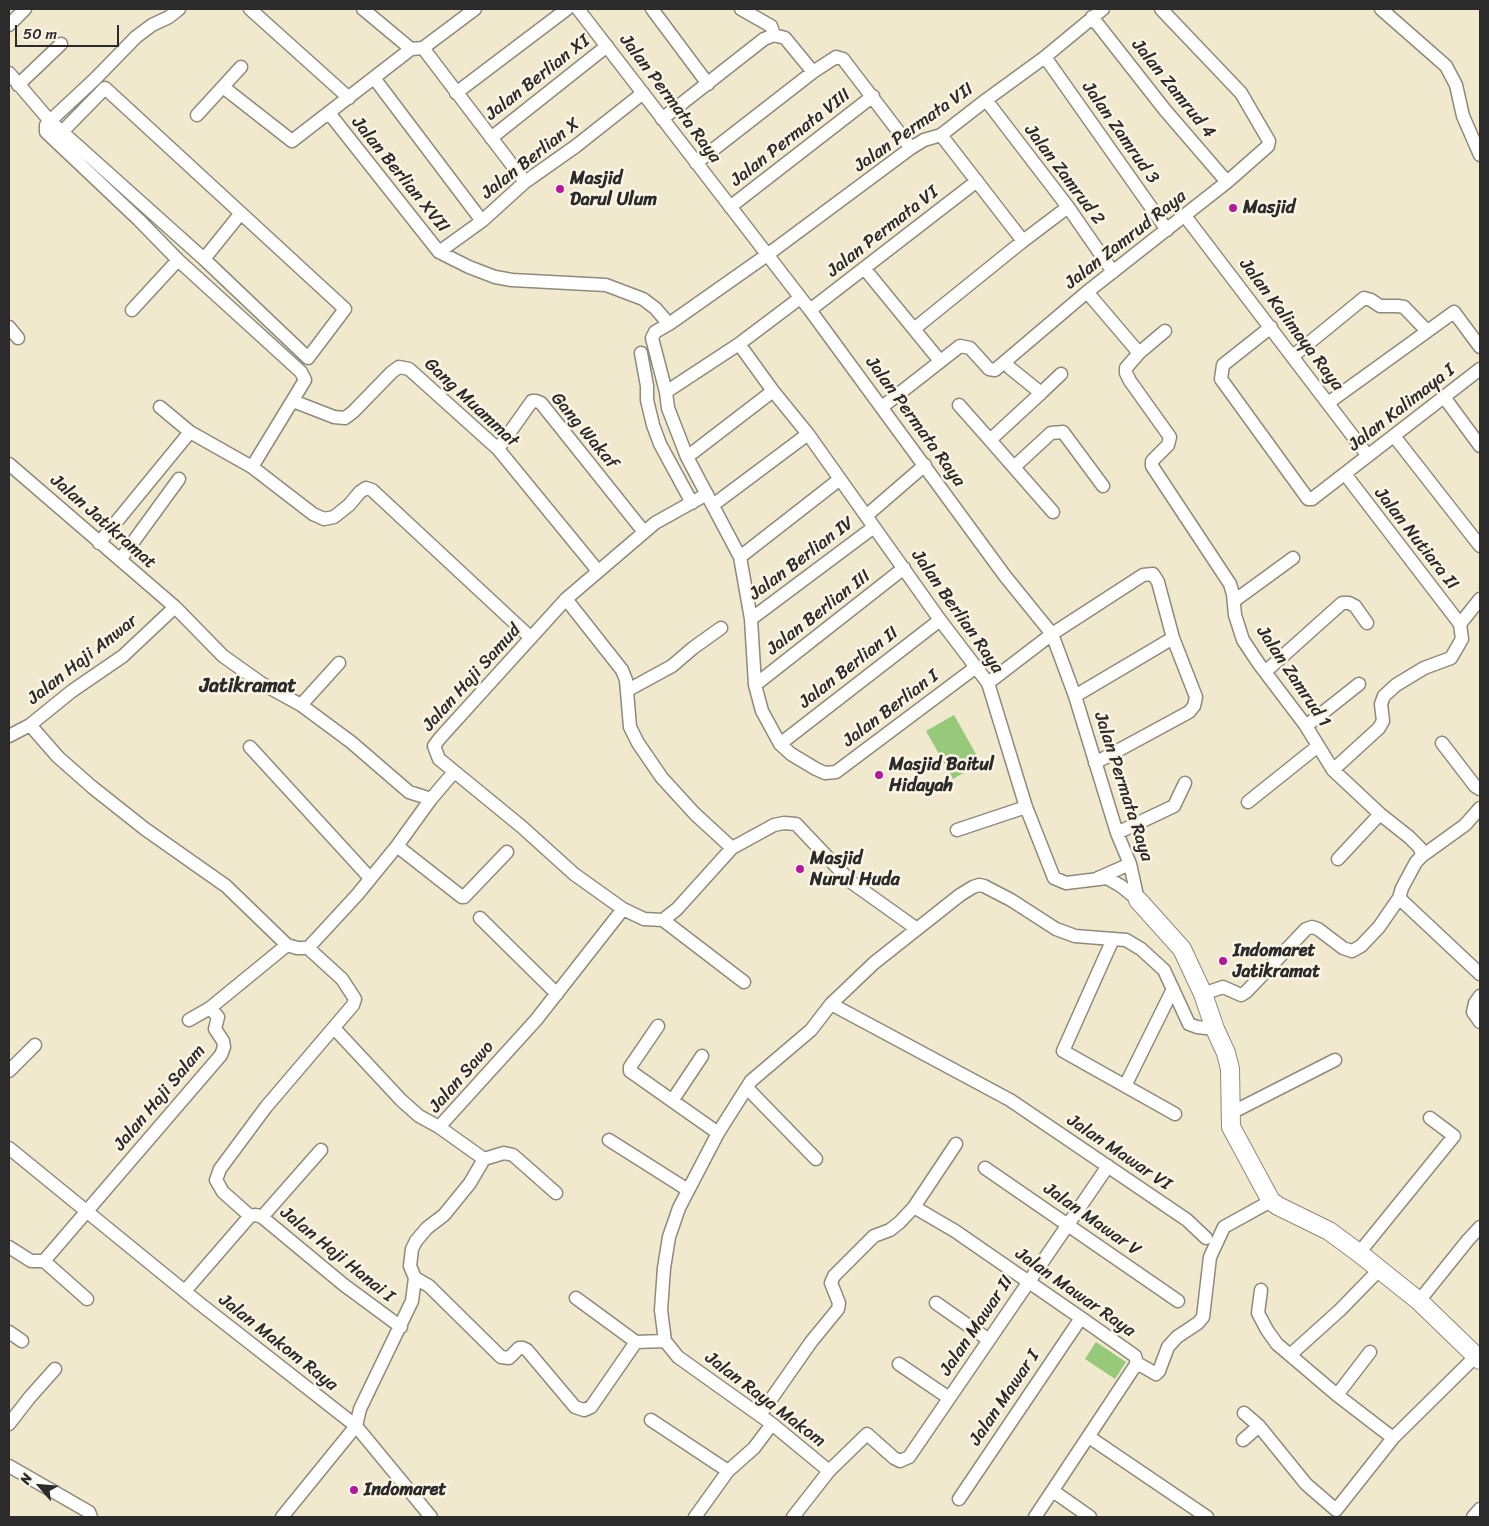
<!DOCTYPE html>
<style>
body{margin:0}
#map{position:relative;width:1489px;height:1526px;overflow:hidden;background:#f0e9cd;font-family:Sriracha,sans-serif}
canvas{display:block}
.frame{position:absolute;inset:0;border:10px solid #2b2b2b;pointer-events:none}
.north{position:absolute;left:15px;top:1461px;width:50px;height:50px;-webkit-text-stroke:4px #fcf5e5;paint-order:stroke;rotate:297deg;font-size:14px;font-weight:700;line-height:20px;text-align:center;color:#2b2b2b}
.north::after{content:'';display:block;margin:auto;width:18px;height:22px;background:#2b2b2b;clip-path:polygon(50% 0,100% 100%,50% 72%,0 100%)}
.scale{position:absolute;left:15px;top:25px;width:104px;height:22px;box-sizing:border-box;border:2px solid #2b2b2b;border-top:0;padding-left:6px;font-size:15px;line-height:18px;white-space:nowrap;color:#2b2b2b;-webkit-text-stroke:4px #fcf5e5;paint-order:stroke}
</style>
<div id="map">
<canvas width="1489" height="1526"></canvas>
<div class="frame"></div>
<div class="north">N</div>
<div class="scale">50 m</div>
</div>
<script>
const ctx = document.querySelector('canvas').getContext('2d');
ctx.lineJoin = 'round';
function fill(path, color) { ctx.fillStyle = color; ctx.fill(path, 'evenodd'); }
const poly = rows => new Path2D(rows.map(r => 'M' + r).join(''));
function trace(path, color, width, dash) { ctx.strokeStyle = color; ctx.lineWidth = width; ctx.lineCap = dash ? 'butt' : 'round'; ctx.setLineDash(dash || []); ctx.stroke(path); }
function label(font, color, halo, rows, align = 'center') {
  ctx.font = font + ' Sriracha,sans-serif'; ctx.lineWidth = 5; ctx.setLineDash([]); ctx.textBaseline = 'middle'; ctx.strokeStyle = halo; ctx.fillStyle = color; for (const [text, x, y, turn = 0] of rows) {
    ctx.save(); ctx.translate(x, y); ctx.rotate((+turn || 0) * Math.PI / 180); ctx.textAlign = isNaN(turn) ? turn : align; if (halo) ctx.strokeText(text, 0, 0); ctx.fillText(text, 0, 0); ctx.restore();
  }
}
const green = poly([
 [954,715,981,763,953,779,926,731],
 [1096,1342,1126,1362,1115,1379,1085,1359]
]);
const street = poly([
 [179,9,169,17,152,25,136,37,95,79,50,121,46,125,46,132,139,220,178,260,301,372,305,380,252,467,313,514,324,519,334,517,349,505,360,492,366,488,372,490,531,638],
 [250,9,349,98],
 [363,9,411,49,423,48,525,182],
 [578,9,810,310,1005,576,1052,634,1075,696,1117,833,1130,864,1138,900],
 [652,9,708,84],
 [741,9,771,26,774,35],
 [1381,9,1446,66,1456,85,1463,116,1480,155],
 [1092,17,1165,110,1227,182],
 [9,25,25,9],
 [423,48,475,9],
 [1045,57,1167,230],
 [9,73,50,121,204,259,308,358,345,309,105,88,62,132],
 [374,78,482,221],
 [18,85,61,44],
 [223,87,292,141,411,49],
 [456,93,567,9],
 [986,100,1068,207,1113,272],
 [329,113,439,252,469,267,495,277,512,280,606,285,643,299,655,308,669,324],
 [197,115,241,67],
 [662,119,764,39,774,35,785,38,813,72],
 [941,135,1023,241],
 [491,138,607,46],
 [696,163,813,72,836,57,843,59,911,148],
 [730,207,873,96],
 [1185,216,1368,456],
 [439,252,482,221,525,182,576,146,643,93],
 [204,259,241,213],
 [864,268,940,361],
 [1087,292,1139,353],
 [132,310,178,260],
 [810,310,977,181],
 [9,327,18,338],
 [1271,327,1223,365,1221,379,1308,499,1312,499,1480,369],
 [914,329,1023,241,1068,207],
 [1165,331,1139,353,1126,368,1126,373,1130,381,1170,437,1168,445,1152,461,1152,466,1230,584,1233,594,1235,615,1243,640,1259,664,1306,726,1333,770,1380,814,1409,837,1420,848,1422,856,1416,862,1402,888,1399,898,1379,927,1361,946,1352,951,1343,948,1318,929,1312,927,1306,929,1246,992,1241,995,1223,987,1203,994],
 [739,344,773,391,808,434,940,620,988,683,1026,807,1054,878,1066,883,1107,878,1121,886,1138,900],
 [641,353,647,386,647,400,653,425,660,444,692,503],
 [1293,356,1364,298,1371,300,1380,306,1398,306,1404,307,1427,331],
 [1005,362,1010,368,1041,393,990,440,1053,512],
 [666,392,739,344,800,298],
 [1041,393,1061,374],
 [1444,397,1480,446],
 [293,401,334,417,345,418,353,412,392,372,399,367,409,369,498,449,598,571],
 [1328,403,1454,312,1480,347],
 [959,405,990,440],
 [160,407,190,432,252,467],
 [882,407,960,346,970,348,989,369,995,370,1087,292,1227,182,1268,146,1269,141,1241,93,1161,9],
 [1394,436,1480,546],
 [498,449,532,401,536,401,541,403,644,532],
 [687,457,773,391],
 [9,464,175,607,223,656,261,683,301,705,351,742,409,792,431,799,454,772],
 [1014,467,1051,433,1063,432,1103,486],
 [1345,474,1460,624],
 [707,494,655,523,566,599,440,738,434,746,439,759,522,827,574,874,623,909,644,919,663,920,677,909,732,848,774,825,784,823,796,824,851,882,917,929],
 [713,505,808,434],
 [866,516,925,465],
 [99,543,190,432],
 [740,557,840,479],
 [120,560,179,479],
 [566,599,622,670,626,680,630,727,638,743,662,778,695,814,732,848],
 [1234,601,1293,558],
 [751,619,874,527],
 [1460,624,1480,599],
 [976,667,836,772,825,773,816,769,791,754,780,744,762,711,755,685,751,619,740,557,687,457,668,408,666,392,652,338,655,332,669,324,767,255,911,148,924,140,941,135,986,100,1045,57,1103,9],
 [1265,672,1342,603,1349,603,1355,606,1367,623],
 [988,683,1052,634,1143,575,1153,574,1158,582,1173,638,1196,697,1194,706,1189,712,1095,763],
 [755,685,904,568],
 [628,690,672,666,693,648,721,628],
 [1075,696,1173,638],
 [301,705,339,663],
 [30,725,58,757,92,787,145,829,226,886,287,945,297,948,308,948,342,979,355,999,353,1005,266,1107,220,1169,216,1180,223,1192,250,1216],
 [1306,726,1359,684],
 [9,736,30,725,72,691,123,656,175,607],
 [1442,743,1475,786,1480,789],
 [780,744,940,620],
 [250,747,370,878],
 [1333,770,1379,728,1383,721,1381,704,1384,696,1396,685,1424,668,1451,658,1462,639,1460,624],
 [1248,802,1318,746],
 [957,830,1026,807],
 [1117,833,1174,806,1185,783],
 [397,846,462,897,464,897,507,852],
 [1422,856,1465,825,1480,808],
 [1338,859,1380,814],
 [1098,878,1130,864],
 [1399,898,1480,974],
 [480,918,557,994],
 [663,920,744,982],
 [1113,939,1063,1051,1175,1114],
 [308,948,357,895,397,846,431,799],
 [1480,996,1475,1003,1473,1012,1480,1022],
 [831,1004,1010,1100,1187,1220,1206,1238],
 [189,1020,210,1008],
 [658,1026,630,1067,630,1071,718,1133],
 [334,1028,401,1100,419,1116,439,1127],
 [9,1071,35,1045],
 [1125,1086,1173,989],
 [747,1088,816,1159],
 [672,1101,702,1056],
 [1231,1113,1335,1060],
 [609,1140,688,1190],
 [9,1148,199,1303,356,1426,431,1517],
 [484,1159,504,1153,513,1155,556,1193],
 [985,1168,1178,1301],
 [914,1207,955,1231,1081,1318,1135,1356,1137,1363],
 [250,1216,256,1215,262,1217,344,1285,401,1327],
 [262,1217,321,1150],
 [9,1247,31,1261,44,1261,221,1055,224,1047,223,1041,215,1029,218,1017,210,1008,287,945],
 [1359,1253,1454,1136,1430,1118],
 [44,1261,87,1299],
 [415,1278,429,1286,501,1357,509,1358,519,1348,523,1348,527,1350,575,1407,584,1410,591,1407,636,1342,665,1341],
 [1261,1290,1258,1313,1267,1330,1277,1344,1337,1395,1393,1438],
 [185,1291,250,1216],
 [576,1298,636,1342],
 [1419,1301,1468,1240,1480,1227],
 [936,1303,989,1340],
 [9,1332,22,1341],
 [1290,1355,1340,1310,1379,1270],
 [1137,1363,1156,1374,1159,1371,1168,1347,1177,1337,1198,1323,1203,1317,1210,1257,1224,1227,1271,1201],
 [899,1364,949,1398],
 [1337,1395,1370,1352],
 [1244,1413,1259,1426,1306,1484,1336,1510,1393,1438,1476,1356],
 [760,1415,811,1342,838,1309,839,1303,831,1283,834,1276,874,1236,890,1230,900,1222,914,1207,956,1144],
 [651,1420,728,1471],
 [9,1424,30,1397,55,1369],
 [1089,1437,1207,1517],
 [1243,1440,1259,1426],
 [9,1466,89,1512,91,1517],
 [829,1471,772,1424,678,1357,665,1341,661,1310,664,1268,669,1237,679,1208,718,1133,751,1081,811,1030,831,1004,874,963,960,895,973,887,979,885,984,886,1011,900,1056,929,1075,936,1126,940,1141,949,1164,970,1189,1024,1197,1027,1215,1029],
 [1053,1491,1090,1517],
 [959,1499,1081,1318],
 [282,1517,356,1426,360,1409,412,1301,415,1278,410,1266,412,1249,416,1241,427,1228,444,1215,470,1183,484,1159,439,1127,536,1020,623,909],
 [695,1517,728,1471,754,1448,772,1424],
 [793,1517,829,1471,867,1434,894,1458,900,1461,909,1457,1108,1166],
 [1035,1517,1137,1363],
 [1473,1517,1480,1509]
]);
const secondary = poly([
 [1138,900,1182,949,1203,994,1215,1029,1226,1053,1230,1069,1231,1127,1271,1201,1278,1206,1329,1231,1359,1253,1419,1301,1480,1360]
]);
const markers = [
 [560,189,5,"#b5179e"],
 [1233,208,5,"#b5179e"],
 [879,775,5,"#b5179e"],
 [800,869,5,"#b5179e"],
 [1223,961,5,"#b5179e"],
 [354,1490,5,"#b5179e"]
];
const streetNames = [
 ["Jalan Berlian XI",538,78,-38],
 ["Jalan Zamrud 4",1173,89,51],
 ["Jalan Permata Raya",670,99,53],
 ["Jalan Permata VII",914,128,-35],
 ["Jalan Zamrud 3",1120,133,55],
 ["Jalan Permata VIII",791,138,-38],
 ["Jalan Berlian X",531,159,-38],
 ["Jalan Berlian XVII",400,175,51],
 ["Jalan Zamrud 2",1064,175,53],
 ["Jalan Permata VI",883,232,-38],
 ["Jalan Zamrud Raya",1126,240,-38],
 ["Jalan Kalimaya Raya",1291,325,53],
 ["Gang Muammat",471,403,43],
 ["Jalan Kalimaya I",1402,408,-38],
 ["Jalan Permata Raya",915,422,54],
 ["Gang Wakaf",584,431,50],
 ["Jalan Jatikramat",103,522,41],
 ["Jalan Nutiara II",1416,539,52],
 ["Jalan Berlian IV",802,559,-37],
 ["Jalan Berlian Raya",957,612,55],
 ["Jalan Berlian III",819,613,-38],
 ["Jalan Haji Anwar",83,660,-38],
 ["Jalan Berlian II",849,668,-38],
 ["Jalan Zamrud 1",1293,677,56],
 ["Jalan Haji Samud",472,678,-48],
 ["Jalan Berlian I",891,709,-37],
 ["Jalan Permata Raya",1123,787,72],
 ["Jalan Sawo",462,1077,-49],
 ["Jalan Haji Salam",160,1098,-50],
 ["Jalan Mawar VI",1119,1153,34],
 ["Jalan Mawar V",1092,1220,35],
 ["Jalan Haji Hanai I",337,1255,39],
 ["Jalan Mawar Raya",1075,1293,35],
 ["Jalan Mawar II",977,1326,-56],
 ["Jalan Makom Raya",278,1343,38],
 ["Jalan Mawar I",1005,1398,-56],
 ["Jalan Raya Makom",765,1400,37]
];
const poiNames = [
 ["Masjid",570,179],
 ["Darul Ulum",570,200],
 ["Masjid",1243,208],
 ["Masjid Baitul",889,765],
 ["Hidayah",889,786],
 ["Masjid",810,859],
 ["Nurul Huda",810,880],
 ["Indomaret",1233,951],
 ["Jatikramat",1233,972],
 ["Indomaret",364,1490]
];
const quarterNames = [
 ["Jatikramat",248,687]
];
fill(green, '#96ca7a');
trace(street, '#8e8a7c', 15);
trace(secondary, '#8e8a7c', 20);
trace(street, '#fff', 12);
trace(secondary, '#fff', 18);
for (const [x, y, r, color] of markers) { const dot = new Path2D(); dot.arc(x, y, r, 0, 2 * Math.PI); ctx.fillStyle = color; ctx.fill(dot); trace(dot, '#fcf5e5', 2); }
label('18px', '#2b2b2b', '#fcf5e5', streetNames);
label('bold 18px', '#2b2b2b', '#fcf5e5', poiNames, 'left');
label('bold 20px', '#2b2b2b', '#fcf5e5', quarterNames);
</script>
